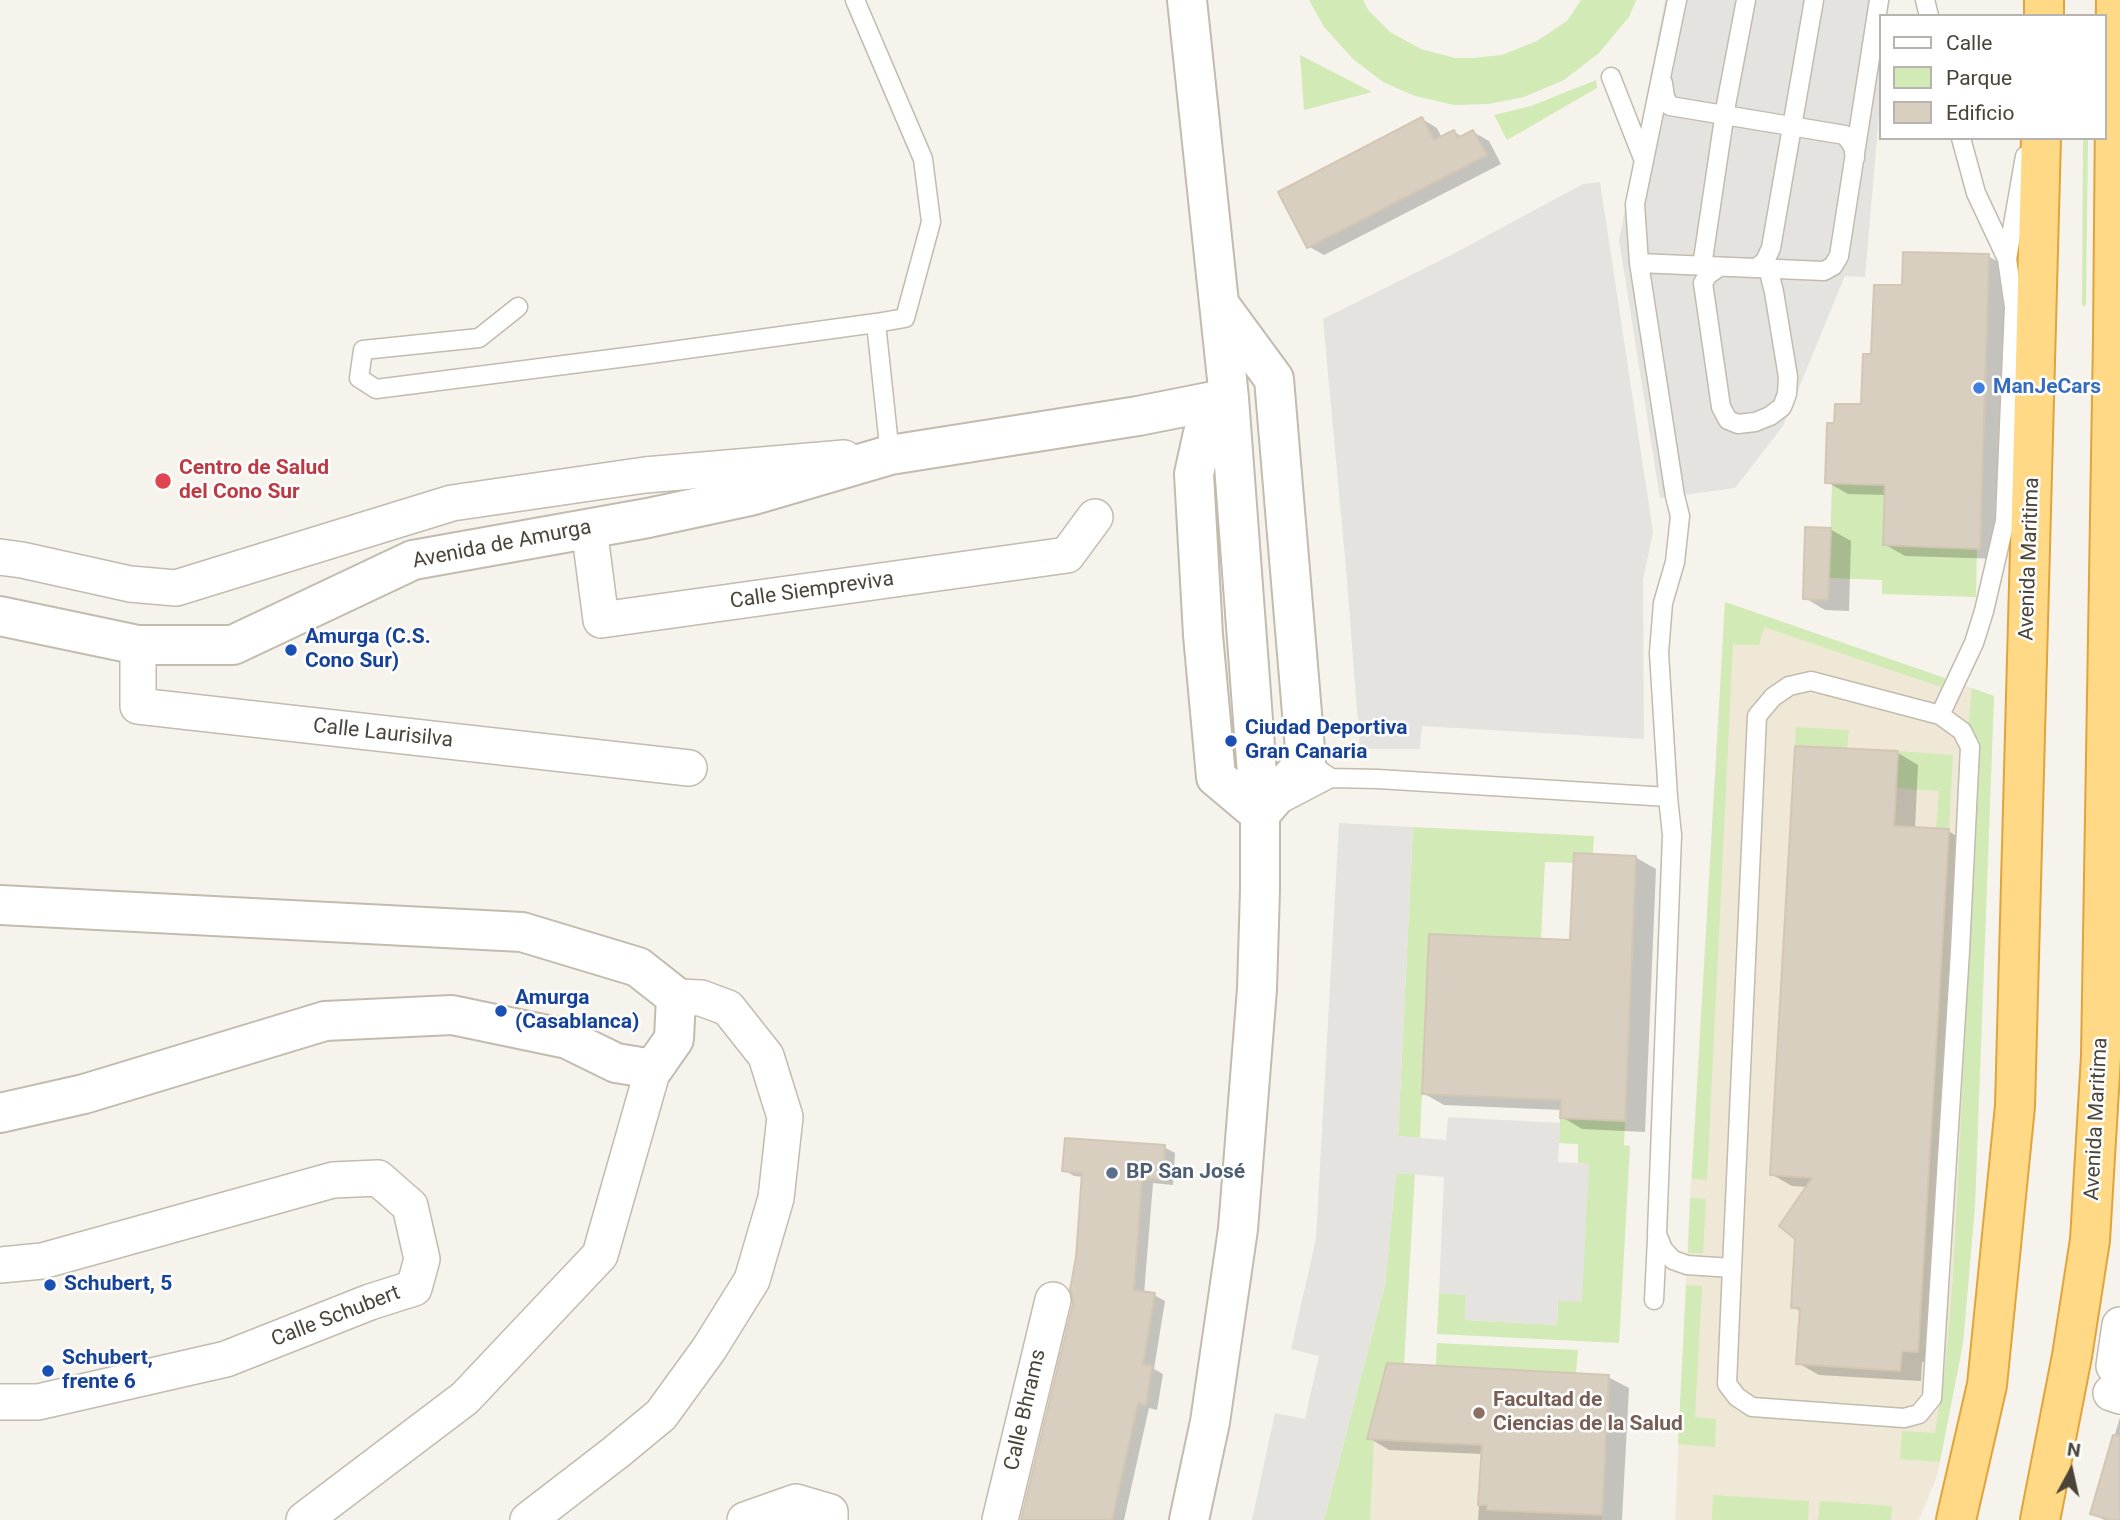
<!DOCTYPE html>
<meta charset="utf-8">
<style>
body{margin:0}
#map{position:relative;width:2120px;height:1520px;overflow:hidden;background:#f6f3ec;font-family:Roboto,sans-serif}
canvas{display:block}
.legend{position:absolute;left:1879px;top:14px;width:228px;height:126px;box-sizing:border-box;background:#fff;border:2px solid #b7b4b0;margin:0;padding:9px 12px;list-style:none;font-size:21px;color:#4b4439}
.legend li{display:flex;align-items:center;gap:14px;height:35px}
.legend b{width:35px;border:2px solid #b7b4b0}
.north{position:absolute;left:2036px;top:1436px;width:70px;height:70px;-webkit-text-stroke:5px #fff;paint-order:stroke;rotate:8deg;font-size:19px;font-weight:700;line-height:28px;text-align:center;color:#4b4439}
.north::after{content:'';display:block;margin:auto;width:24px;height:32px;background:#4b4439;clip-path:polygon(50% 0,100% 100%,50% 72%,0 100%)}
</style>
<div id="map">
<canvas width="2120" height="1520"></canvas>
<ul class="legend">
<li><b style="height:9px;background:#fff"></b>Calle</li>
<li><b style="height:19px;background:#d2eab5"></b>Parque</li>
<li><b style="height:19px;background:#d8cfc1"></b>Edificio</li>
</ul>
<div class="north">N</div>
</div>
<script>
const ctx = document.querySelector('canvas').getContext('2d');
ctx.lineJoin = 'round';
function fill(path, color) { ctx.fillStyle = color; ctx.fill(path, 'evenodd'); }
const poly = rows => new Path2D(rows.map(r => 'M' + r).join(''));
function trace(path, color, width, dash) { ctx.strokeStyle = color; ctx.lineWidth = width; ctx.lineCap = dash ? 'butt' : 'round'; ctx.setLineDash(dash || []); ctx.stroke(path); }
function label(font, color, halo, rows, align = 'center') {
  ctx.font = font + ' Roboto,sans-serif'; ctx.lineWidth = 5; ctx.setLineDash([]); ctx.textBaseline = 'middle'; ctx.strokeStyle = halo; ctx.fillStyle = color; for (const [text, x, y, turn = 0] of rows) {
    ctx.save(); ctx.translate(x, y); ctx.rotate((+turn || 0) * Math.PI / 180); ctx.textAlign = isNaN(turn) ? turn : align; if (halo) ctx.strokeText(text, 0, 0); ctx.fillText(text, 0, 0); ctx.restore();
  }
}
const education = poly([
 [1725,602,1994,696,1975,1206,1963,1343,1937,1476,1919,1520,1675,1520,1690,1198],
 [1365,1361,1609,1375,1602,1520,1324,1520]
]);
const green = poly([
 [1309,0,1363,0,1368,10,1390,32,1421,49,1455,58,1473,58,1502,55,1537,41,1567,21,1581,0,1636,0,1629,17,1599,53,1564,80,1524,97,1489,104,1454,105,1415,96,1383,82,1353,59,1324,27],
 [1300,55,1372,92,1304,110],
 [1596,80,1597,88,1507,140,1494,115,1531,106],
 [2083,138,2088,138,2086,304,2084,307,2082,304],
 [1832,483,1885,485,1883,545,1977,548,1976,597,1882,594,1882,580,1829,578],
 [1725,602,1945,678,1941,687,1764,627,1759,645,1733,644,1707,1180,1692,1179],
 [1972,688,1994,696,1975,1206,1963,1343,1940,1462,1900,1459,1902,1431,1935,1433,1945,1369,1953,1277,1980,740,1968,728],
 [1796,727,1849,730,1847,749,1795,746],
 [1898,751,1953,755,1949,829,1936,829,1939,791,1896,788],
 [1413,827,1594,836,1593,854,1574,853,1574,863,1545,862,1541,939,1429,934,1420,1138,1398,1136],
 [1560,1118,1625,1121,1624,1145,1630,1146,1619,1343,1437,1334,1439,1293,1466,1295,1465,1320,1557,1325,1558,1301,1589,1164,1578,1163,1578,1144,1559,1143],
 [1396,1173,1415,1174,1404,1364,1387,1363,1367,1439,1374,1439,1370,1520,1324,1520,1385,1284],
 [1690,1198,1706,1199,1703,1253,1688,1253],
 [1686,1285,1702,1286,1695,1417,1716,1419,1715,1447,1678,1444],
 [1437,1343,1578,1350,1576,1373,1436,1365],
 [1713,1495,1809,1501,1808,1520,1712,1520],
 [1820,1501,1892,1506,1891,1520,1818,1520]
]);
const parking = poly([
 [1665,0,1890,0,1887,16,1880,16,1880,104,1865,277,1845,276,1783,426,1735,488,1660,498,1619,240],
 [1600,182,1653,532,1643,580,1644,739,1422,726,1420,749,1360,749,1347,580,1323,319,1453,254,1583,184],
 [1339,823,1413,827,1398,1136,1446,1140,1448,1117,1560,1123,1558,1162,1589,1164,1582,1302,1558,1301,1557,1325,1465,1320,1466,1295,1439,1293,1444,1177,1396,1173,1385,1284,1324,1520,1252,1520,1275,1413,1305,1419,1319,1356,1291,1349,1316,1239]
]);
const shadow = poly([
 [1422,119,1437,128,1442,138,1454,132,1463,137,1473,132,1489,141,1501,164,1324,255,1308,246],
 [1988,256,2009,268,2001,559,1905,556,1884,544,1886,495,1848,494,1827,482,1836,425,1863,406,1873,356,1903,287],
 [1830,529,1851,541,1849,611,1825,610,1805,598],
 [1898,753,1918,765,1915,829,1948,831,1969,843,1938,1363,1922,1362,1921,1381,1819,1375,1798,1363,1802,1312,1792,1307,1808,1187,1792,1186,1771,1174],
 [1635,857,1656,869,1645,1132,1582,1129,1562,1117,1562,1110,1444,1105,1423,1093,1572,942],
 [1164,1147,1175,1153,1173,1185,1153,1183,1144,1294,1154,1295,1165,1301,1154,1369,1163,1374,1157,1410,1149,1408,1124,1520,1023,1520,1074,1305,1084,1177,1074,1176,1064,1170],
 [1608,1377,1629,1388,1622,1520,1478,1520,1483,1454,1389,1450,1369,1438],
 [2120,1417,2120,1520,2104,1520,2092,1513]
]);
const building = poly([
 [1422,117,1434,140,1454,130,1458,138,1473,130,1487,155,1307,248,1278,192,1422,117],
 [1903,252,1989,254,1980,549,1883,545,1885,485,1825,483,1827,423,1834,423,1835,404,1861,404,1863,354,1871,354,1874,285,1902,285,1903,252],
 [1805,527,1831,528,1828,600,1803,599,1805,527],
 [1795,746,1898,751,1894,826,1949,829,1918,1352,1902,1351,1900,1371,1796,1364,1800,1308,1791,1308,1795,1239,1779,1226,1812,1178,1770,1175,1795,746],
 [1574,853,1636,856,1625,1121,1560,1118,1561,1100,1422,1094,1429,934,1570,940,1574,853],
 [1065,1138,1165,1145,1163,1180,1142,1178,1134,1290,1155,1293,1143,1364,1152,1366,1146,1405,1138,1403,1112,1520,1021,1520,1073,1304,1072,1295,1070,1290,1076,1257,1082,1173,1062,1171,1065,1138],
 [1387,1363,1609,1375,1602,1515,1487,1510,1487,1505,1478,1505,1482,1445,1367,1439,1387,1363],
 [2113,1435,2120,1436,2120,1520,2111,1520,2090,1514,2113,1435]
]);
const service = poly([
 [855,0,923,159,931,222,905,318,876,323,890,455],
 [1925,0,1929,16],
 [1611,77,1644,161],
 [1663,83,1665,97,1670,106,1845,135,1853,146,1855,158],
 [2007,259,2025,156],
 [1639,263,1824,271,1833,266,1839,256,1879,0],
 [1702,266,1726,105,1746,0],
 [1719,267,1708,275,1703,283,1721,407,1728,420,1738,424,1755,422,1770,416,1782,407,1787,394,1788,377,1774,292,1769,272,1764,269],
 [1756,268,1765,261,1771,248,1814,0],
 [518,307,479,338,363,350,359,378,376,389,650,354,876,323],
 [1940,715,1974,643,1984,611,2005,521,2014,307,2007,259,1976,193,1961,138],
 [1306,761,1331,778,1378,779,1668,797,1659,653,1663,603,1675,562,1680,516,1675,496,1639,263,1635,204,1677,0],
 [1668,797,1672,835,1657,1234,1663,1249,1673,1260,1687,1265,1732,1268,1727,1384,1737,1397,1752,1407,1904,1418,1919,1414,1932,1398,1960,951,1970,747,1962,731,1940,715,1811,681,1789,686,1773,697,1757,716,1732,1268],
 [1285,802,1331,778],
 [1654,1300,1657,1238]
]);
const minor = poly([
 [589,528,601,620,1067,555,1095,517],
 [0,557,22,560,130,584,176,588,452,503,645,475,844,458],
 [138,645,138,706,689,768],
 [0,1265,42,1261,333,1180,378,1178,410,1206,422,1259,414,1288,370,1302,226,1359,38,1402,0,1402],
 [2114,1366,2120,1325],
 [2111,1393,2120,1396],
 [304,1520,465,1398,600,1255,653,1069],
 [528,1520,615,1453,661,1415,709,1349,752,1280,776,1198,785,1117,766,1056,728,1008,701,998,676,997],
 [745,1520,796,1502,830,1512,830,1520],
 [1000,1520,1053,1300]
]);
const tertiary = poly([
 [1187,0,1229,398,1260,814,1260,890,1257,989,1238,1229,1210,1422,1189,1520],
 [1219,304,1274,379,1306,761,1260,814],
 [1229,398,1203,433,1194,474,1203,635,1216,777,1260,814],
 [0,616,138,645,233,645,413,560,648,518,750,496,890,455,1138,416,1229,398],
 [0,905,522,932,638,967,676,997,674,1039,653,1069,616,1063,567,1039,452,1015,325,1021,84,1094,0,1113]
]);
const trunk = poly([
 [2044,16,2044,0],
 [1956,1520,1987,1385,2015,1106,2041,138],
 [2040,1520,2072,1356,2090,1240,2101,1056,2113,338,2116,0]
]);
const markers = [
 [1979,388,7,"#3f7fe0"],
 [163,481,9,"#e0444e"],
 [291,650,7,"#1a4fb4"],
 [1231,741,7,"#1a4fb4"],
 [501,1011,7,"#1a4fb4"],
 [1112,1173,7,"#5c6f8a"],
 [50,1285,7,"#1a4fb4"],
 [48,1371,7,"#1a4fb4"],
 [1479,1413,7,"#8d6e63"]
];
const shopNames = [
 ["ManJeCars",1993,388]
];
const healthNames = [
 ["Centro de Salud",179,469],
 ["del Cono Sur",179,493]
];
const streetNames = [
 ["Avenida de Amurga",502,545,-11],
 ["Avenida Maritima",2030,559,-88],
 ["Calle Siempreviva",812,591,-8],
 ["Calle Laurisilva",383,734,6],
 ["Avenida Maritima",2097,1119,-87],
 ["Calle Schubert",336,1317,-21],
 ["Calle Bhrams",1026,1410,-77]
];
const transitNames = [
 ["Amurga (C.S.",305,638],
 ["Cono Sur)",305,662],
 ["Ciudad Deportiva",1245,729],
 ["Gran Canaria",1245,753],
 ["Amurga",515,999],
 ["(Casablanca)",515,1023],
 ["Schubert, 5",64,1285],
 ["Schubert,",62,1359],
 ["frente 6",62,1383]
];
const serviceNames = [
 ["BP San José",1126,1173]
];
const educationNames = [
 ["Facultad de",1493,1401],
 ["Ciencias de la Salud",1493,1425]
];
fill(education, '#efe8d6');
fill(green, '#d2eab5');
fill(parking, '#e5e3e0');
fill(shadow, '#0003');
fill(building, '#d8cfc1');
trace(building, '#d3c7b4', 2);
trace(service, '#c2bbae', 21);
trace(minor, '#c2bbae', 38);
trace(tertiary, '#c2bbae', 42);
trace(trunk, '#e0a43c', 42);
trace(service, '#fff', 18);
trace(minor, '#fff', 35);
trace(tertiary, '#fff', 38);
trace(trunk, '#ffd985', 38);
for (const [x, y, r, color] of markers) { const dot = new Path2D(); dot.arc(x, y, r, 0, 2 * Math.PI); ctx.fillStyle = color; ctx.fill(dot); trace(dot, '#fff', 2.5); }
label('bold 21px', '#366cbe', '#fff', shopNames, 'left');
label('bold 21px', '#be3a42', '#fff', healthNames, 'left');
label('21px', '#4b4439', '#fff', streetNames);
label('bold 21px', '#164399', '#fff', transitNames, 'left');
label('bold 21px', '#4e5e75', '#fff', serviceNames, 'left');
label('bold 21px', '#785e54', '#fff', educationNames, 'left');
</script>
